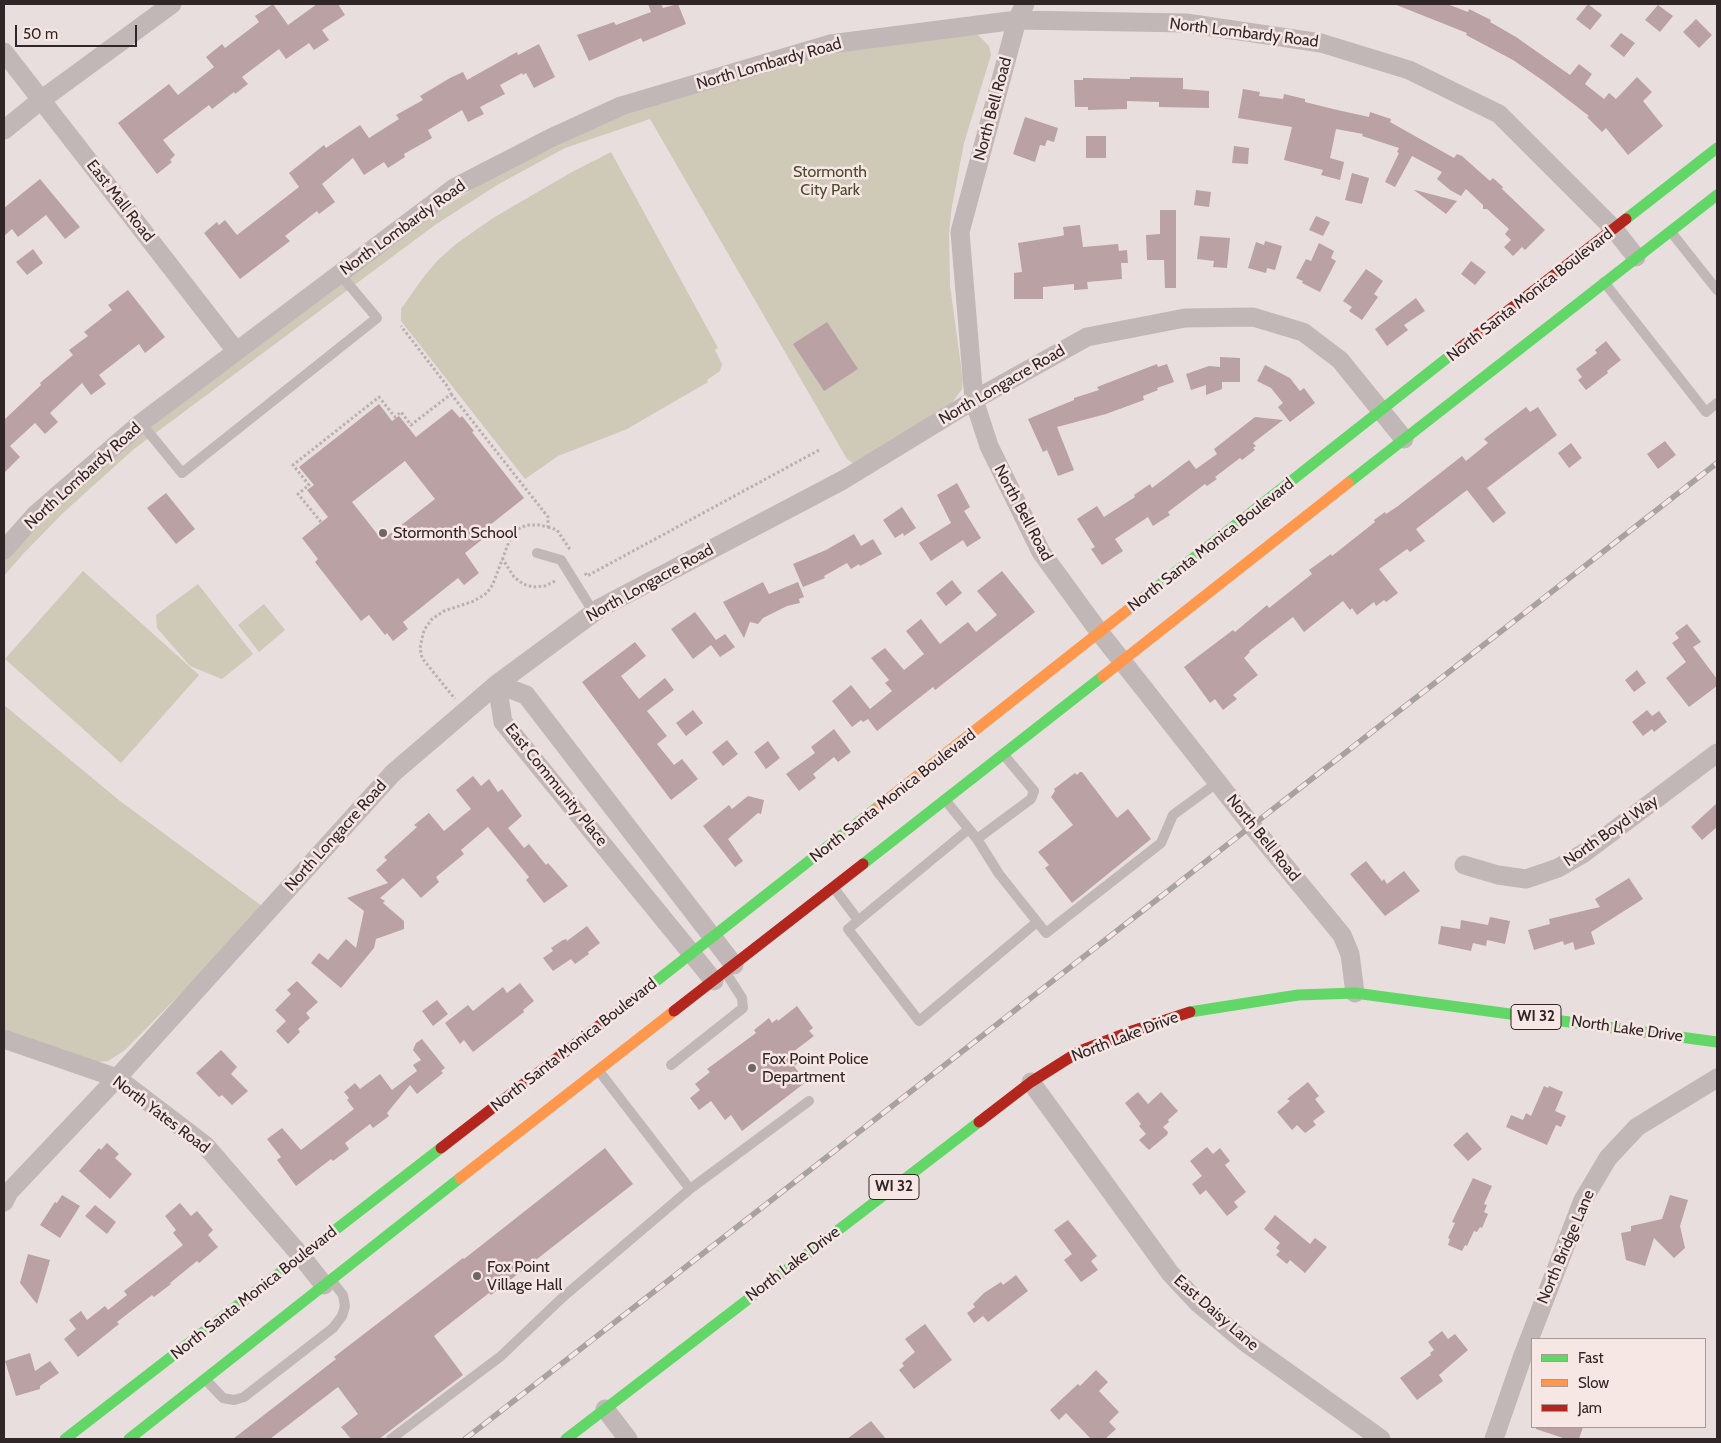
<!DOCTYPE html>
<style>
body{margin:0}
#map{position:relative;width:1721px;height:1443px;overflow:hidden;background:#e8dedd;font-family:Cabin,sans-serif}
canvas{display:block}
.frame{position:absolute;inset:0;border:5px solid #312627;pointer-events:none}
.legend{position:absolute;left:1531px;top:1338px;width:175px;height:90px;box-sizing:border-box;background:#f6e6e4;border:1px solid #a79998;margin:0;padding:6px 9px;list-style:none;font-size:15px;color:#312627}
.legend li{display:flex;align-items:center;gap:10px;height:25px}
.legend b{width:25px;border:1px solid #a79998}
.scale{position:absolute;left:15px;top:25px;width:122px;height:22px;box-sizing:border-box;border:2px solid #312627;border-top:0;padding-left:6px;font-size:15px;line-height:18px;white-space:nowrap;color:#312627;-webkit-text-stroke:4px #f6e6e4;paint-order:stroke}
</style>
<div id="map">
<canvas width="1721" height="1443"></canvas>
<div class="frame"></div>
<ul class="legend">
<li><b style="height:6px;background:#63d668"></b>Fast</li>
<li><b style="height:6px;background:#ff974d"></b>Slow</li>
<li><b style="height:6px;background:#b3261e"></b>Jam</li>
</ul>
<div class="scale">50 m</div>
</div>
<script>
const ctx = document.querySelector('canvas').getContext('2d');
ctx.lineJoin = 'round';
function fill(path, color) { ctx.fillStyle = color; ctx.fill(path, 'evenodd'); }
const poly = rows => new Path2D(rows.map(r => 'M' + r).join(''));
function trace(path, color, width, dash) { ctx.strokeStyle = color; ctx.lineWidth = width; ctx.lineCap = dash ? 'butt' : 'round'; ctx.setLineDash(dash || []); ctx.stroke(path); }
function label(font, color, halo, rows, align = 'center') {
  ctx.font = font + ' Cabin,sans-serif'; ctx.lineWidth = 5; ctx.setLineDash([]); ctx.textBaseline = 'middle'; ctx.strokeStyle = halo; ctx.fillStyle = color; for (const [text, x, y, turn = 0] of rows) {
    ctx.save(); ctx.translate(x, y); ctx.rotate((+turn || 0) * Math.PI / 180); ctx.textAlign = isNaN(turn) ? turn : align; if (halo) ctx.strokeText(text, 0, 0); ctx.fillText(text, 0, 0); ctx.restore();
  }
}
const green = poly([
 [977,34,989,46,991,55,964,143,952,206,949,232,950,286,963,380,962,389,949,407,854,464,847,459,650,119,565,148,497,185,435,225,134,449,63,513,22,555,4,576,4,560,18,544,41,521,122,450,259,343,449,204,494,176,622,115,820,55,864,46],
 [611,152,718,348,715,350,722,364,720,371,707,380,708,382,627,429,558,456,525,479,401,321,401,309,422,279,437,261,456,244,493,218,572,172],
 [83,571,199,675,121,763,5,659],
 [198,584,253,654,222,679,190,666,157,628,156,615],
 [264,604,285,630,259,652,238,625],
 [4,705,120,801,262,906,194,980,125,1050,108,1061,97,1062,79,1056,4,1029]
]);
const building = poly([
 [273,4,288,25,317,4,338,4,345,15,322,30,329,40,314,50,309,43,286,59,279,49,242,77,248,84,235,94,234,92,212,109,209,105,163,140,175,155,170,160,172,162,157,174,118,123,169,84,178,95,214,67,206,57,222,44,225,48,259,22,255,16],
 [648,4,661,4,663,8,678,4,686,24,643,42,641,38,589,61,577,35,614,22,616,25,651,12],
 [1394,4,1447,4,1468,12,1469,9,1491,20,1490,22,1516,37,1570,75,1579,64,1592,74,1585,84,1604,99,1609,93,1616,99,1637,77,1652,92,1643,101,1663,126,1628,155,1606,128,1602,132,1587,117,1589,116,1545,82,1513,60,1466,35,1467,33],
 [1588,4,1602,15,1590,30,1576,19],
 [1658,5,1673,16,1660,32,1645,20],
 [1696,19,1712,35,1699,48,1683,32],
 [1621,33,1635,43,1624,57,1610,46],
 [539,44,555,77,534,88,526,73,523,75,522,73,500,85,505,94,480,107,484,114,468,122,462,110,428,130,432,138,404,154,405,157,388,168,384,162,364,175,353,158,322,184,335,202,319,214,317,211,285,236,290,241,240,279,204,233,217,222,219,225,225,220,237,235,299,187,289,173,324,145,326,148,360,125,369,138,399,119,396,115,423,100,420,96,450,78,463,72,467,80,517,52,518,55],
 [1130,77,1183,78,1183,89,1209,91,1209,108,1159,107,1159,102,1127,101,1127,109,1088,110,1088,107,1075,107,1074,80,1083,80,1083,78,1130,79],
 [1243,89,1260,92,1259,96,1283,99,1284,94,1305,99,1305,102,1333,109,1369,117,1370,112,1391,119,1390,122,1454,158,1457,154,1462,156,1490,181,1493,178,1503,187,1502,189,1545,230,1525,250,1522,247,1513,256,1504,247,1511,240,1505,234,1509,229,1487,209,1483,209,1483,205,1466,189,1461,196,1450,190,1437,179,1442,172,1412,156,1395,187,1385,182,1399,153,1397,152,1399,148,1362,136,1363,134,1336,129,1330,158,1344,162,1340,180,1321,175,1323,170,1284,160,1292,127,1238,118],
 [1025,117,1058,128,1054,142,1047,140,1045,146,1040,145,1035,162,1013,154],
 [1086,136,1106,136,1106,158,1086,158],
 [1234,146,1249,148,1248,164,1232,163],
 [1352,173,1369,178,1362,204,1345,200],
 [40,179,80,227,65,239,46,215,18,237,12,229,4,236,4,208],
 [1196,190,1211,192,1209,207,1194,205],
 [1414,190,1415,190,1457,201,1446,214],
 [1160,210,1176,210,1176,288,1165,288,1164,260,1147,260,1146,235,1160,234],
 [1316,216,1330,222,1323,236,1309,230],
 [1080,225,1083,247,1118,244,1119,251,1127,250,1128,263,1121,263,1122,279,1087,282,1088,289,1074,290,1074,284,1043,287,1043,299,1014,299,1014,273,1022,272,1018,243,1061,236,1064,235,1063,227],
 [1200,236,1230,238,1227,268,1213,267,1214,261,1197,259],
 [1265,241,1282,246,1275,270,1267,268,1266,273,1248,268,1256,242,1264,245],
 [1319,243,1334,251,1331,258,1336,261,1320,292,1302,283,1303,281,1296,278,1306,259,1311,261],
 [33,249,43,263,27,275,16,262],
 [1471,261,1486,272,1475,285,1461,274],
 [1366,269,1383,281,1374,294,1378,297,1362,320,1349,311,1352,307,1343,301],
 [128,290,165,337,145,353,139,344,99,375,106,384,91,395,82,383,50,413,58,422,45,434,35,423,10,446,20,457,4,473,4,420,41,385,40,383,73,355,69,350,88,336,84,332,112,310,108,305],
 [1416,298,1425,311,1404,325,1408,330,1387,346,1375,329],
 [827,322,858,369,824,391,793,344],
 [1606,341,1621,360,1607,371,1608,373,1586,390,1578,380,1582,377,1576,369,1597,353,1595,350],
 [1220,357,1240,358,1240,382,1222,382,1222,389,1206,395,1206,385,1191,390,1186,374,1209,366,1220,367],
 [1157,364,1158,367,1167,364,1174,382,1157,388,1158,390,1143,396,1144,400,1106,414,1057,427,1074,470,1058,476,1047,450,1043,452,1028,419,1074,400,1074,398,1099,390,1097,387],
 [1265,365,1290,378,1300,391,1304,388,1315,403,1290,422,1278,407,1283,403,1271,388,1257,381],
 [379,404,392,421,399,416,416,437,452,409,460,418,462,416,474,431,472,432,524,498,485,529,489,534,465,553,479,573,464,585,458,578,403,622,408,629,393,641,387,633,385,635,369,615,361,621,315,562,318,559,302,538,328,517,307,490,314,485,299,467],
 [405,461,435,499,382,540,352,502],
 [1526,407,1530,412,1538,407,1557,435,1487,488,1506,513,1493,523,1467,490,1416,529,1425,541,1410,552,1407,549,1379,569,1398,593,1386,602,1384,600,1376,606,1374,602,1357,615,1352,608,1350,610,1343,601,1304,632,1293,617,1249,651,1250,652,1244,658,1258,675,1233,695,1237,699,1223,710,1215,699,1210,703,1184,667,1233,630,1235,632,1267,605,1269,608,1312,574,1309,570,1331,554,1332,556,1356,537,1375,522,1374,520,1385,512,1386,514,1398,506,1462,456,1466,461,1488,443,1484,439],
 [1255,417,1283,420,1253,443,1256,446,1253,448,1255,450,1242,460,1240,458,1215,477,1217,479,1207,486,1205,484,1168,512,1170,515,1153,526,1148,517,1115,539,1123,551,1102,565,1091,549,1095,547,1077,519,1097,506,1104,517,1135,497,1134,495,1150,484,1152,488,1189,460,1196,469,1217,454,1214,449],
 [1665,441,1676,455,1658,469,1647,454],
 [1571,443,1582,458,1569,468,1558,453],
 [957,483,970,507,964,511,981,538,967,547,963,540,931,561,919,543,951,523,937,495],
 [166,493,195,529,176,544,147,508],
 [902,507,916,528,904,536,903,533,895,538,883,520],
 [854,534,861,546,873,539,882,554,860,566,859,564,851,569,847,563,824,576,825,578,803,587,793,564,826,550],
 [1002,571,1035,612,935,690,933,687,877,731,868,719,863,722,861,720,852,727,832,701,851,685,870,709,892,691,885,683,889,680,871,658,885,648,904,670,924,654,906,631,921,619,940,644,968,622,976,632,997,615,977,591],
 [952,580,962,593,946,606,936,593],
 [763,582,769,594,798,582,804,597,799,599,800,603,787,606,763,618,758,624,750,622,744,638,723,602],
 [695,612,716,640,725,634,735,647,720,657,711,645,693,659,671,629],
 [1687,624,1701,642,1693,647,1717,679,1717,686,1689,707,1666,678,1686,662,1672,643,1679,638,1675,633],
 [635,642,646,656,621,676,639,699,665,678,674,690,647,711,667,736,657,744,674,765,682,759,698,779,671,800,582,682],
 [1637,670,1646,683,1634,692,1625,680],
 [693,710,703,723,686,736,676,723],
 [1647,710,1652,716,1659,711,1667,722,1654,732,1652,729,1643,736,1632,722],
 [834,729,851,752,838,762,834,757,813,774,816,778,799,791,786,774,815,753,811,747],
 [727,740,738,754,723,766,712,752],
 [768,741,780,758,766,769,754,752],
 [1080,772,1082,772,1117,818,1128,809,1151,839,1072,903,1045,868,1049,865,1038,852,1073,825,1051,797,1055,791,1054,789,1075,773,1077,775],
 [473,776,481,786,489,779,498,792,502,789,522,816,508,828,524,848,529,844,546,865,548,863,568,886,544,903,526,880,529,877,488,827,461,850,464,854,436,877,439,882,421,898,403,878,380,898,385,901,383,903,404,921,404,929,376,939,374,948,341,988,311,963,319,953,328,960,346,939,356,948,364,911,347,898,388,883,376,870,387,860,384,857,417,827,414,825,429,813,444,831,471,809,456,790],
 [748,796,764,800,761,814,758,813,728,839,743,861,735,867,703,826,729,805,732,809],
 [1717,803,1717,827,1702,840,1691,827],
 [1366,861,1382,881,1384,879,1387,884,1404,871,1420,891,1385,916,1350,874],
 [1629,878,1643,899,1591,932,1595,944,1575,950,1573,942,1564,945,1563,941,1534,950,1528,930,1550,924,1549,919,1600,907,1595,899],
 [1490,917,1510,921,1505,944,1487,940,1486,946,1473,943,1471,951,1438,944,1441,926,1460,929,1461,920,1488,925],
 [587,926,600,943,588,952,589,954,575,964,571,959,553,971,543,958,553,951,551,948,563,940,566,939,567,941],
 [297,981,318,1002,306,1013,310,1018,298,1029,300,1032,288,1044,276,1031,286,1021,275,1010,291,994,287,990],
 [520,983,534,1001,523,1010,524,1012,473,1052,464,1040,460,1044,445,1023,468,1005,473,1011,503,987,507,993],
 [437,1000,448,1014,433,1026,422,1011],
 [797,1006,813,1028,809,1031,814,1036,793,1052,800,1062,794,1066,806,1082,742,1131,731,1115,725,1120,711,1101,699,1110,690,1098,700,1090,695,1084,710,1072,707,1069,756,1033,754,1030,769,1018,772,1023,777,1019,778,1021],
 [422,1039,445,1068,441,1071,443,1073,417,1094,410,1085,387,1113,389,1116,373,1128,370,1124,345,1143,349,1149,333,1161,331,1159,296,1186,277,1160,281,1157,267,1139,282,1128,301,1150,354,1109,347,1100,349,1098,344,1092,355,1083,360,1089,380,1074,392,1090,417,1071,413,1065,421,1060,413,1050,416,1043],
 [221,1050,237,1067,231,1074,248,1091,232,1105,222,1095,219,1097,196,1073],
 [1308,1082,1319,1096,1315,1099,1325,1112,1313,1121,1316,1125,1305,1133,1297,1125,1292,1130,1277,1112,1290,1101,1287,1099],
 [1544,1086,1548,1088,1549,1086,1563,1092,1555,1111,1566,1116,1561,1127,1556,1125,1547,1145,1506,1127,1511,1115,1523,1120,1526,1113,1531,1116],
 [1138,1092,1148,1104,1161,1092,1178,1111,1168,1120,1169,1122,1163,1127,1168,1132,1167,1135,1149,1150,1139,1140,1146,1134,1139,1126,1141,1124,1125,1103],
 [1467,1132,1482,1149,1468,1161,1453,1145],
 [107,1143,119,1154,115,1158,132,1174,110,1199,79,1171,99,1148,101,1150],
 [1207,1147,1213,1154,1220,1148,1230,1161,1225,1165,1246,1192,1234,1202,1238,1207,1227,1216,1206,1190,1200,1195,1192,1184,1202,1176,1190,1161],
 [605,1148,633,1184,491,1295,489,1293,434,1336,463,1375,379,1439,351,1439,341,1427,358,1414,338,1387,270,1439,233,1439,336,1359,334,1357,463,1258,464,1259],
 [1473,1178,1492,1186,1484,1204,1487,1205,1484,1212,1488,1214,1482,1228,1480,1227,1477,1232,1474,1231,1467,1246,1465,1245,1462,1251,1448,1245,1450,1239,1448,1238,1455,1223,1452,1222],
 [62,1195,80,1206,60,1238,40,1225,55,1202,57,1203],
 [1670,1195,1688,1200,1680,1226,1685,1248,1674,1258,1654,1238,1645,1266,1626,1260,1621,1233,1631,1231,1631,1226,1662,1219],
 [180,1203,191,1216,197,1211,213,1230,208,1235,218,1247,199,1263,197,1261,170,1283,171,1284,154,1297,152,1295,117,1322,119,1324,78,1357,64,1339,76,1329,69,1320,81,1311,87,1320,105,1306,108,1310,127,1295,124,1291,183,1245,173,1233,176,1230,165,1216],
 [95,1205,116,1222,107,1234,85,1216],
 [1275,1215,1310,1244,1315,1238,1327,1247,1305,1273,1290,1260,1287,1264,1276,1255,1280,1251,1276,1248,1280,1243,1264,1229],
 [1068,1220,1097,1256,1091,1261,1098,1270,1081,1282,1064,1260,1072,1254,1054,1230],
 [28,1254,50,1260,37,1304,20,1283],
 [1016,1275,1028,1291,988,1322,983,1316,974,1323,967,1313,975,1307,973,1304,984,1293,1001,1282,1003,1285],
 [925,1324,952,1360,914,1389,899,1370,904,1366,902,1363,915,1352,905,1339],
 [1442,1331,1448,1339,1455,1334,1468,1350,1439,1375,1443,1381,1417,1400,1400,1378,1431,1355,1430,1353,1434,1350,1428,1342],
 [30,1353,35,1371,50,1361,59,1373,40,1386,40,1389,16,1396,5,1361],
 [1096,1370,1108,1382,1099,1391,1119,1412,1109,1422,1116,1429,1105,1439,1091,1439,1066,1413,1059,1420,1050,1410,1078,1384,1080,1386],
 [871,1421,886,1439,847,1439],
 [1536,1427,1583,1427,1579,1439,1566,1439,1536,1429]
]);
const path = poly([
 [451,394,548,517,548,527,539,525,527,525,518,529,510,539,493,584,487,593,474,601,444,611,432,619,424,630,420,648,422,658,455,699],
 [321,522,298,494,309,485,293,465,379,397,395,417,401,412,411,425,451,394,448,387,401,326],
 [548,527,557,530,571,551],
 [502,558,514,577,523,584,533,587,545,586,557,580],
 [585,573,587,576,821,449]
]);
const lane = poly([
 [1671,232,1717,290],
 [1604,282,1706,412,1717,403],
 [141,423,182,473,377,318,339,273],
 [537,553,561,560,594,613],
 [946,801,977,839,1031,799,1034,791,1004,755],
 [969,829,848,929,919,1021,1037,922],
 [977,839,999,874,1046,933,1161,843,1173,815,1218,782],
 [834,888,858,920],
 [671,1065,743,1008,742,998,726,973],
 [599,1071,690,1189],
 [205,1379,223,1398,234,1400,244,1397,333,1328,342,1316,345,1306,343,1295,331,1280],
 [391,1439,501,1356,563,1297,690,1189,809,1101]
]);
const street = poly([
 [1025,4,1017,20,960,232,974,400,989,446,1041,552,1100,633,1252,826,1342,935,1350,954,1355,993],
 [4,52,236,351],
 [4,130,41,100,172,4],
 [4,550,35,515,141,423,454,188,551,138,621,106,830,44,1017,20,1186,23,1321,43,1409,70,1499,114,1614,229,1636,257],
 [497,684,503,722,714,981],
 [497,684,526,695,734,965],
 [1464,865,1498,875,1526,879,1558,868,1584,853,1717,753],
 [4,1039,117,1078,205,1145,301,1256,324,1285],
 [1031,1082,1170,1273,1198,1303,1245,1342,1381,1439],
 [4,1202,9,1192,117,1078,393,773,497,684,600,608,843,480,974,400,1087,337,1185,318,1253,317,1303,332,1340,360,1404,439],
 [605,1409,628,1439],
 [1494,1439,1522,1358,1583,1200,1608,1158,1637,1127,1717,1078]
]);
const fast = poly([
 [1626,219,1717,148],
 [1348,483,1717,195],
 [1144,597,1456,351],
 [863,864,1103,676],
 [641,993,879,806],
 [1190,1012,1298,995,1355,993,1717,1042],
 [65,1439,441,1148],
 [129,1439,460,1178],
 [566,1439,979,1122]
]);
const slow = poly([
 [1103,676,1348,483],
 [879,806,1144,597],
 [460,1178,674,1011]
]);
const jam = poly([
 [1456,351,1626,219],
 [674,1011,863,864],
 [979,1122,1031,1082,1080,1051,1132,1031,1190,1012],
 [441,1148,641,993]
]);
const rail = poly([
 [465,1439,1717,463]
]);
const markers = [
 [383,533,5,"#716667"],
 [752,1068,5,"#716667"],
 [477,1276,5,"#716667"]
];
const shields = [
 [1536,1017,50],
 [894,1187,50]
];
const shieldNames = [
 ["WI 32",1536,1017],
 ["WI 32",894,1187]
];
const streetNames = [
 ["North Lombardy Road",1244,33,7],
 ["North Lombardy Road",769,64,-16],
 ["North Bell Road",993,109,-75],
 ["East Mall Road",120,201,52],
 ["North Lombardy Road",403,228,-36],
 ["North Santa Monica Boulevard",1530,295,-38],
 ["North Longacre Road",1002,385,-30],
 ["North Lombardy Road",83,476,-42],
 ["North Bell Road",1023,513,62],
 ["North Santa Monica Boulevard",1211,545,-38],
 ["North Longacre Road",650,583,-29],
 ["East Community Place",556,785,51],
 ["North Santa Monica Boulevard",893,796,-38],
 ["North Boyd Way",1611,831,-35],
 ["North Longacre Road",336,836,-48],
 ["North Bell Road",1263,838,51],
 ["North Lake Drive",1627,1029,8],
 ["North Lake Drive",1125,1037,-21],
 ["North Santa Monica Boulevard",574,1045,-38],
 ["North Yates Road",161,1115,37],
 ["North Bridge Lane",1566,1247,-67],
 ["North Lake Drive",793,1264,-37],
 ["North Santa Monica Boulevard",254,1293,-38],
 ["East Daisy Lane",1216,1313,41]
];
const parkNames = [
 ["Stormonth",830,172],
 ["City Park",830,190]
];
const poiNames = [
 ["Stormonth School",393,533],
 ["Fox Point Police",762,1059],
 ["Department",762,1077],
 ["Fox Point",487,1267],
 ["Village Hall",487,1285]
];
fill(green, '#cfc9b8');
fill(building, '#baa1a4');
trace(path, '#bab0b0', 3, [2.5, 2.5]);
trace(lane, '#c1b7b7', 10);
trace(street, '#c1b7b7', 19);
trace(fast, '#63d668', 11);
trace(slow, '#ff974d', 11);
trace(jam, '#b3261e', 11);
trace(rail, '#a9a2a1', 5.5);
trace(rail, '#f6e6e4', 4, [11]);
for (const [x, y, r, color] of markers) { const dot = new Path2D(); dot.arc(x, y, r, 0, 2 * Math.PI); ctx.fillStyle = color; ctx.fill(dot); trace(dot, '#f6e6e4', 2); }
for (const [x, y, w] of shields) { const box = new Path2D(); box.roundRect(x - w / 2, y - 12.5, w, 25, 4); ctx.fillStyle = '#f6e6e4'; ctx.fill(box); trace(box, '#312627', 1); }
label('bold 15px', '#312627', null, shieldNames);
label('16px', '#312627', '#f6e6e4', streetNames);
label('16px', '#4c4b2d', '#f6e6e4', parkNames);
label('16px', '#312627', '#f6e6e4', poiNames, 'left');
</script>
